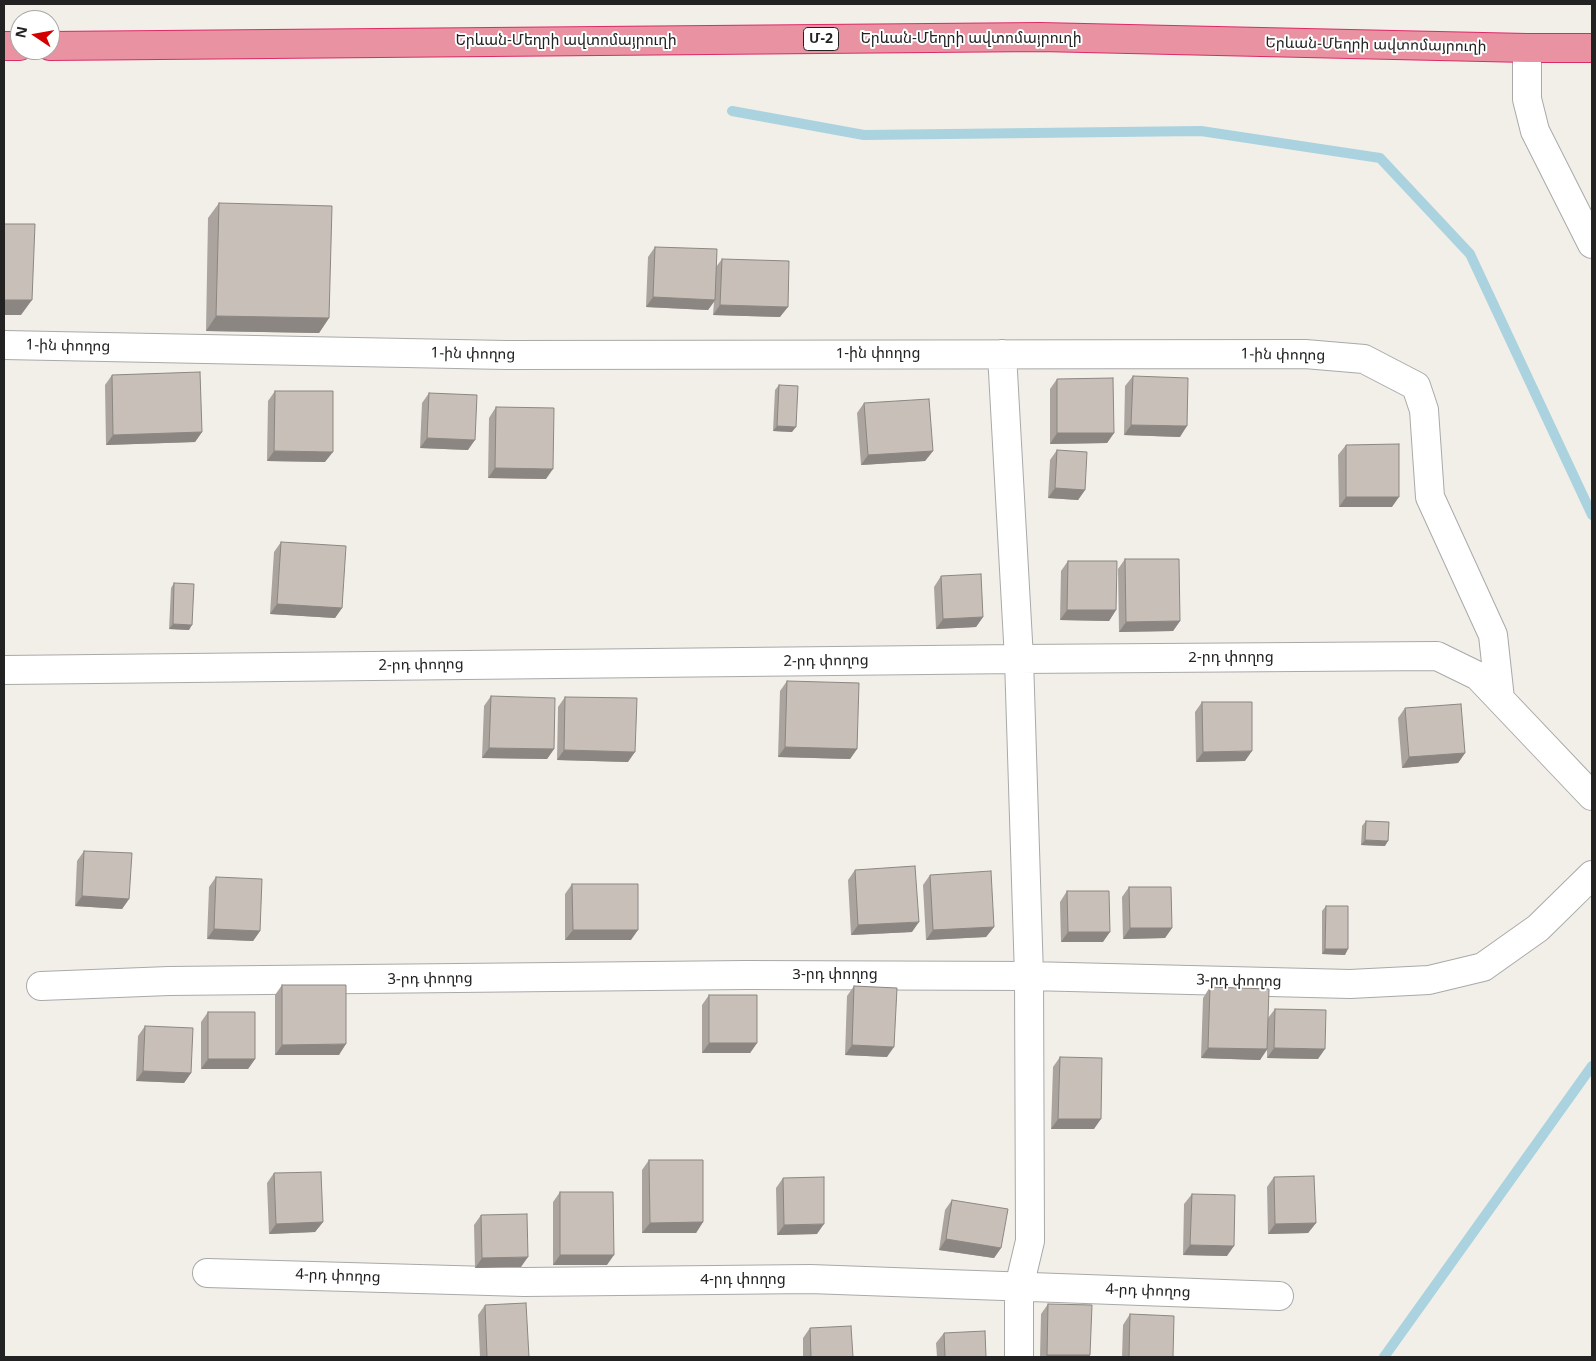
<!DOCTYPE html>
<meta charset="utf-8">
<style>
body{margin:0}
#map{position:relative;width:1596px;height:1361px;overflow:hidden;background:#f2efe9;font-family:"Noto Sans",sans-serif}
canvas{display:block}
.frame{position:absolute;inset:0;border:5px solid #222;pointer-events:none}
.north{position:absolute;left:10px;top:10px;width:50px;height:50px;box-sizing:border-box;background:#fff;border:1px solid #a7a7a7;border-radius:50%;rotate:282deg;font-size:14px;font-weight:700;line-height:20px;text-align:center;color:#222}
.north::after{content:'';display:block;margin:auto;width:18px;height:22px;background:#d40000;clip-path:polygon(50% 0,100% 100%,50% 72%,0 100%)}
</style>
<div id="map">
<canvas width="1596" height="1361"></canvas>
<div class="frame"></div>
<div class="north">N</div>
</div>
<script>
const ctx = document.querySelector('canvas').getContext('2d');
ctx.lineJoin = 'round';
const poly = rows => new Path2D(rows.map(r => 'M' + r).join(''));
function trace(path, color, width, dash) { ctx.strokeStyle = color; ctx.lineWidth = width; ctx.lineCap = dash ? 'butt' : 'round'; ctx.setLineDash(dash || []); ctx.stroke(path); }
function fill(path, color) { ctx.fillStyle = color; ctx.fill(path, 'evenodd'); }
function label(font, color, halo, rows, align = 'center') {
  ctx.font = font + ' "Noto Sans","Noto Sans Armenian",sans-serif'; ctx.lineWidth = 4; ctx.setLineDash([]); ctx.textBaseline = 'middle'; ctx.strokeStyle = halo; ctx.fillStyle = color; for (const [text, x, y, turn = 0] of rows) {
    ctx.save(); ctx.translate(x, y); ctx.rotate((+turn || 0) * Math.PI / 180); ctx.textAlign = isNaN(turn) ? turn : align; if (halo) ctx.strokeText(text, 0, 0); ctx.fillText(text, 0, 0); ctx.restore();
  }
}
const stream = poly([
 [732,111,864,135,1201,131,1380,158,1470,254,1592,515],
 [1384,1357,1592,1066]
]);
const street = poly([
 [1527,48,1527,99,1535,131,1592,244],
 [4,345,506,355,1305,354,1364,359,1416,386,1424,410,1430,497,1493,635,1500,699],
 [1002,354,1019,659,1029,976,1030,1241,1019,1287,1019,1357],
 [4,670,1019,659,1437,656,1478,676,1592,796],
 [41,986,169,981,746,975,1029,976,1350,984,1429,980,1483,967,1538,928,1592,875],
 [207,1273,524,1282,810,1279,1279,1296]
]);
const highway = poly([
 [4,46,20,46],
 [50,46,1040,37,1527,48,1592,48]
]);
const wall = poly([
 [219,203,329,318,319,333,206,331,208,218],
 [655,247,716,267,722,259,780,317,713,315,714,302,708,310,646,307,648,257],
 [112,375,202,432,195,442,106,445,105,385],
 [1133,376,1180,437,1124,435,1125,386],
 [1057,379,1114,433,1107,443,1050,444,1050,389],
 [779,385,792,432,773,431,775,390],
 [275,391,325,462,267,461,268,401],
 [429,393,468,450,420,448,422,403],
 [864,403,933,451,925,461,861,465,857,413],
 [496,407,546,479,488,478,489,418],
 [1346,445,1392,507,1339,507,1338,455],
 [1057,450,1085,490,1078,500,1048,498,1050,460],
 [281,542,342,608,335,618,270,614,274,552],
 [1125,559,1180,621,1173,631,1119,632,1118,569],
 [1068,561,1116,610,1109,621,1060,620,1061,571],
 [941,576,983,617,976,627,936,629,934,587],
 [174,583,189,630,169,629,171,588],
 [787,681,857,749,850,759,778,757,780,691],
 [491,696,554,749,547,759,482,758,484,706],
 [565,697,628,762,557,760,558,707],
 [1202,702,1245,761,1196,762,1195,712],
 [1405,708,1465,753,1458,763,1402,768,1398,718],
 [1366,821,1385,846,1361,845,1362,826],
 [84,851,129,899,122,909,75,906,77,861],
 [855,870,912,932,851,935,848,880],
 [930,875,994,927,986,937,926,940,923,885],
 [216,877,260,931,253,941,207,939,209,887],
 [572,884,631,940,565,940,565,894],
 [1129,887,1172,928,1165,938,1123,939,1122,897],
 [1067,891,1103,942,1061,942,1060,902],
 [1326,906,1345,955,1322,954,1322,911],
 [282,985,339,1055,275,1055,275,995],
 [854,986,887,1057,845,1055,847,996],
 [1210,987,1268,1018,1275,1009,1318,1059,1267,1058,1267,1050,1260,1060,1201,1058,1203,998],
 [709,995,757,1043,750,1053,702,1053,702,1005],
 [208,1012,255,1059,248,1069,201,1069,201,1022],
 [145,1026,191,1073,184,1083,136,1081,138,1036],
 [1060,1057,1094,1129,1051,1129,1053,1067],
 [649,1160,703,1222,696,1233,642,1233,642,1170],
 [274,1173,323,1222,315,1232,269,1234,267,1183],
 [1274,1177,1316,1223,1308,1233,1268,1234,1267,1187],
 [783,1178,817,1234,777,1235,776,1188],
 [560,1192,607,1265,553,1265,553,1202],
 [1192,1194,1227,1256,1183,1255,1184,1204],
 [952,1200,1001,1248,994,1258,939,1250,945,1210],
 [481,1215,521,1267,475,1268,474,1225],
 [1048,1304,1090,1355,1089,1357,1040,1357,1041,1314],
 [485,1305,529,1357,480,1357,478,1315],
 [1130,1314,1173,1357,1122,1357,1123,1325],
 [810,1328,853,1357,803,1357,803,1338],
 [944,1333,986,1357,937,1357,936,1343]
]);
const shadedWall = poly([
 [653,297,715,300,708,310,646,307],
 [4,300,32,300,21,315,4,315],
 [720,305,788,307,780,317,713,315],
 [216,316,329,318,319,333,206,331],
 [1131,425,1187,426,1180,437,1124,435],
 [777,426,796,427,792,432,773,431],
 [202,432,195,442,106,445,113,435],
 [1057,433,1114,433,1107,443,1050,444],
 [427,438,475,440,468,450,420,448],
 [274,451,333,452,325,462,267,461],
 [933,451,925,461,861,465,868,455],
 [495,468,553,469,546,479,488,478],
 [1055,488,1085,490,1078,500,1048,498],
 [1346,497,1399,497,1392,507,1339,507],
 [277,604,342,608,335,618,270,614],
 [1067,610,1116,610,1109,621,1060,620],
 [983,617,976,627,936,629,943,619],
 [1180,621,1173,631,1119,632,1126,622],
 [173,624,192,625,189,630,169,629],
 [785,747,857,749,850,759,778,757],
 [489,748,554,749,547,759,482,758],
 [564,750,635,752,628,762,557,760],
 [1252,751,1245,761,1196,762,1203,752],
 [1465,753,1458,763,1402,768,1409,757],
 [1365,840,1388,841,1385,846,1361,845],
 [82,896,129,899,122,909,75,906],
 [919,922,912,932,851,935,858,925],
 [994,927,986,937,926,940,933,930],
 [1130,928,1172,928,1165,938,1123,939],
 [214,929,260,931,253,941,207,939],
 [573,930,638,930,631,940,565,940],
 [1068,932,1110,932,1103,942,1061,942],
 [1325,949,1348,949,1345,955,1322,954],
 [709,1043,757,1043,750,1053,702,1053],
 [346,1044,339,1055,275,1055,282,1045],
 [852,1045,894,1047,887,1057,845,1055],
 [1208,1048,1267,1049,1260,1060,1201,1058],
 [1274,1048,1325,1049,1318,1059,1267,1058],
 [208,1059,255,1059,248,1069,201,1069],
 [143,1071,191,1073,184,1083,136,1081],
 [1058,1119,1101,1119,1094,1129,1051,1129],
 [323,1222,315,1232,269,1234,276,1224],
 [703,1222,696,1233,642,1233,650,1223],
 [1316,1223,1308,1233,1268,1234,1275,1224],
 [824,1224,817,1234,777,1235,784,1225],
 [946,1239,1001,1248,994,1258,939,1250],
 [1190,1245,1234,1246,1227,1256,1183,1255],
 [560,1255,614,1255,607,1265,553,1265],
 [528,1257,521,1267,475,1268,482,1258],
 [1047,1355,1090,1355,1089,1357,1045,1357]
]);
const building = poly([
 [219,203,332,206,329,318,216,316,219,203],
 [4,224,35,224,32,300,4,300,4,224],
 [655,247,717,249,715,300,653,297,655,247],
 [722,259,789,261,788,307,720,305,722,259],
 [200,372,202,432,113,435,112,375,200,372],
 [1133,376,1188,378,1187,426,1131,425,1133,376],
 [1113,378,1114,433,1057,433,1057,379,1113,378],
 [779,385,798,386,796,427,777,426,779,385],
 [275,391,333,391,333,452,274,451,275,391],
 [429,393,477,395,475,440,427,438,429,393],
 [929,399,933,451,868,455,864,403,929,399],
 [496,407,554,408,553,469,495,468,496,407],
 [1399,444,1399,497,1346,497,1346,445,1399,444],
 [1057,450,1087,452,1085,490,1055,488,1057,450],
 [281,542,346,546,342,608,277,604,281,542],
 [1125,559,1179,559,1180,621,1126,622,1125,559],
 [1068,561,1117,561,1116,610,1067,610,1068,561],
 [981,574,983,617,943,619,941,576,981,574],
 [174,583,194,584,192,625,173,624,174,583],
 [787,681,859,683,857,749,785,747,787,681],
 [491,696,555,698,554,749,489,748,491,696],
 [565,697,637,698,635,752,564,750,565,697],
 [1202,702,1252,702,1252,751,1203,752,1202,702],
 [1461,704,1465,753,1409,757,1405,708,1461,704],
 [1366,821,1389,822,1388,841,1365,840,1366,821],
 [84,851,132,853,129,899,82,896,84,851],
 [915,866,919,922,858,925,855,870,915,866],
 [991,871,994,927,933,930,930,875,991,871],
 [216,877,262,879,260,931,214,929,216,877],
 [572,884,638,884,638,930,573,930,572,884],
 [1129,887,1171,887,1172,928,1130,928,1129,887],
 [1067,891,1109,891,1110,932,1068,932,1067,891],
 [1326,906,1348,906,1348,949,1325,949,1326,906],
 [282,985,346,985,346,1044,282,1045,282,985],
 [854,986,897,988,894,1047,852,1045,854,986],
 [1210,987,1269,989,1267,1049,1208,1048,1210,987],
 [709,995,757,995,757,1043,709,1043,709,995],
 [1275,1009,1326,1010,1325,1049,1274,1048,1275,1009],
 [208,1012,255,1012,255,1059,208,1059,208,1012],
 [145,1026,193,1028,191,1073,143,1071,145,1026],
 [1060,1057,1102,1058,1101,1119,1058,1119,1060,1057],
 [649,1160,703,1160,703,1222,650,1223,649,1160],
 [321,1172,323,1222,276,1224,274,1173,321,1172],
 [1314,1176,1316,1223,1275,1224,1274,1177,1314,1176],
 [824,1177,824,1224,784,1225,783,1178,824,1177],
 [560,1192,613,1192,614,1255,560,1255,560,1192],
 [1192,1194,1235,1195,1234,1246,1190,1245,1192,1194],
 [952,1200,1008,1209,1001,1248,946,1239,952,1200],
 [527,1214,528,1257,482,1258,481,1215,527,1214],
 [526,1303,529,1357,487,1357,485,1305,526,1303],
 [1048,1304,1092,1305,1090,1355,1047,1355,1048,1304],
 [1130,1314,1174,1316,1173,1357,1129,1357,1130,1314],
 [851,1326,853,1357,811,1357,810,1328,851,1326],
 [985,1331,986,1357,945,1357,944,1333,985,1331]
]);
const shields = [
 [821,39,35]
];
const shieldNames = [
 ["Մ-2",821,39]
];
const streetNames = [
 ["Երևան-Մեղրի ավտոմայրուղի",971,39],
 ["Երևան-Մեղրի ավտոմայրուղի",566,41],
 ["Երևան-Մեղրի ավտոմայրուղի",1376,45,1],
 ["1-ին փողոց",68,346,1],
 ["1-ին փողոց",473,354,1],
 ["1-ին փողոց",878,354],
 ["1-ին փողոց",1283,355,1],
 ["2-րդ փողոց",1231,658],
 ["2-րդ փողոց",826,661,-1],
 ["2-րդ փողոց",421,665,-1],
 ["3-րդ փողոց",835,975],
 ["3-րդ փողոց",430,979,-1],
 ["3-րդ փողոց",1239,981,1],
 ["4-րդ փողոց",338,1276,2],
 ["4-րդ փողոց",743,1280],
 ["4-րդ փողոց",1148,1291,2]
];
trace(stream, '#aad3df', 10);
trace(street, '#a9a9a9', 30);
trace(highway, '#dc2a67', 30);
trace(street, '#fff', 28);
trace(highway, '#e892a2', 28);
fill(wall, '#aba49e');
fill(shadedWall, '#8b8681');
fill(building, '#c7bfb8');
trace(building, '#8b8681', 1);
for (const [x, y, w] of shields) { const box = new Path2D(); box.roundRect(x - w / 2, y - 11.5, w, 23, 4); ctx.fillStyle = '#fff'; ctx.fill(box); trace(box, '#222', 1); }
label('bold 14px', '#222', null, shieldNames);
label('15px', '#222', '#fff', streetNames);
</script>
